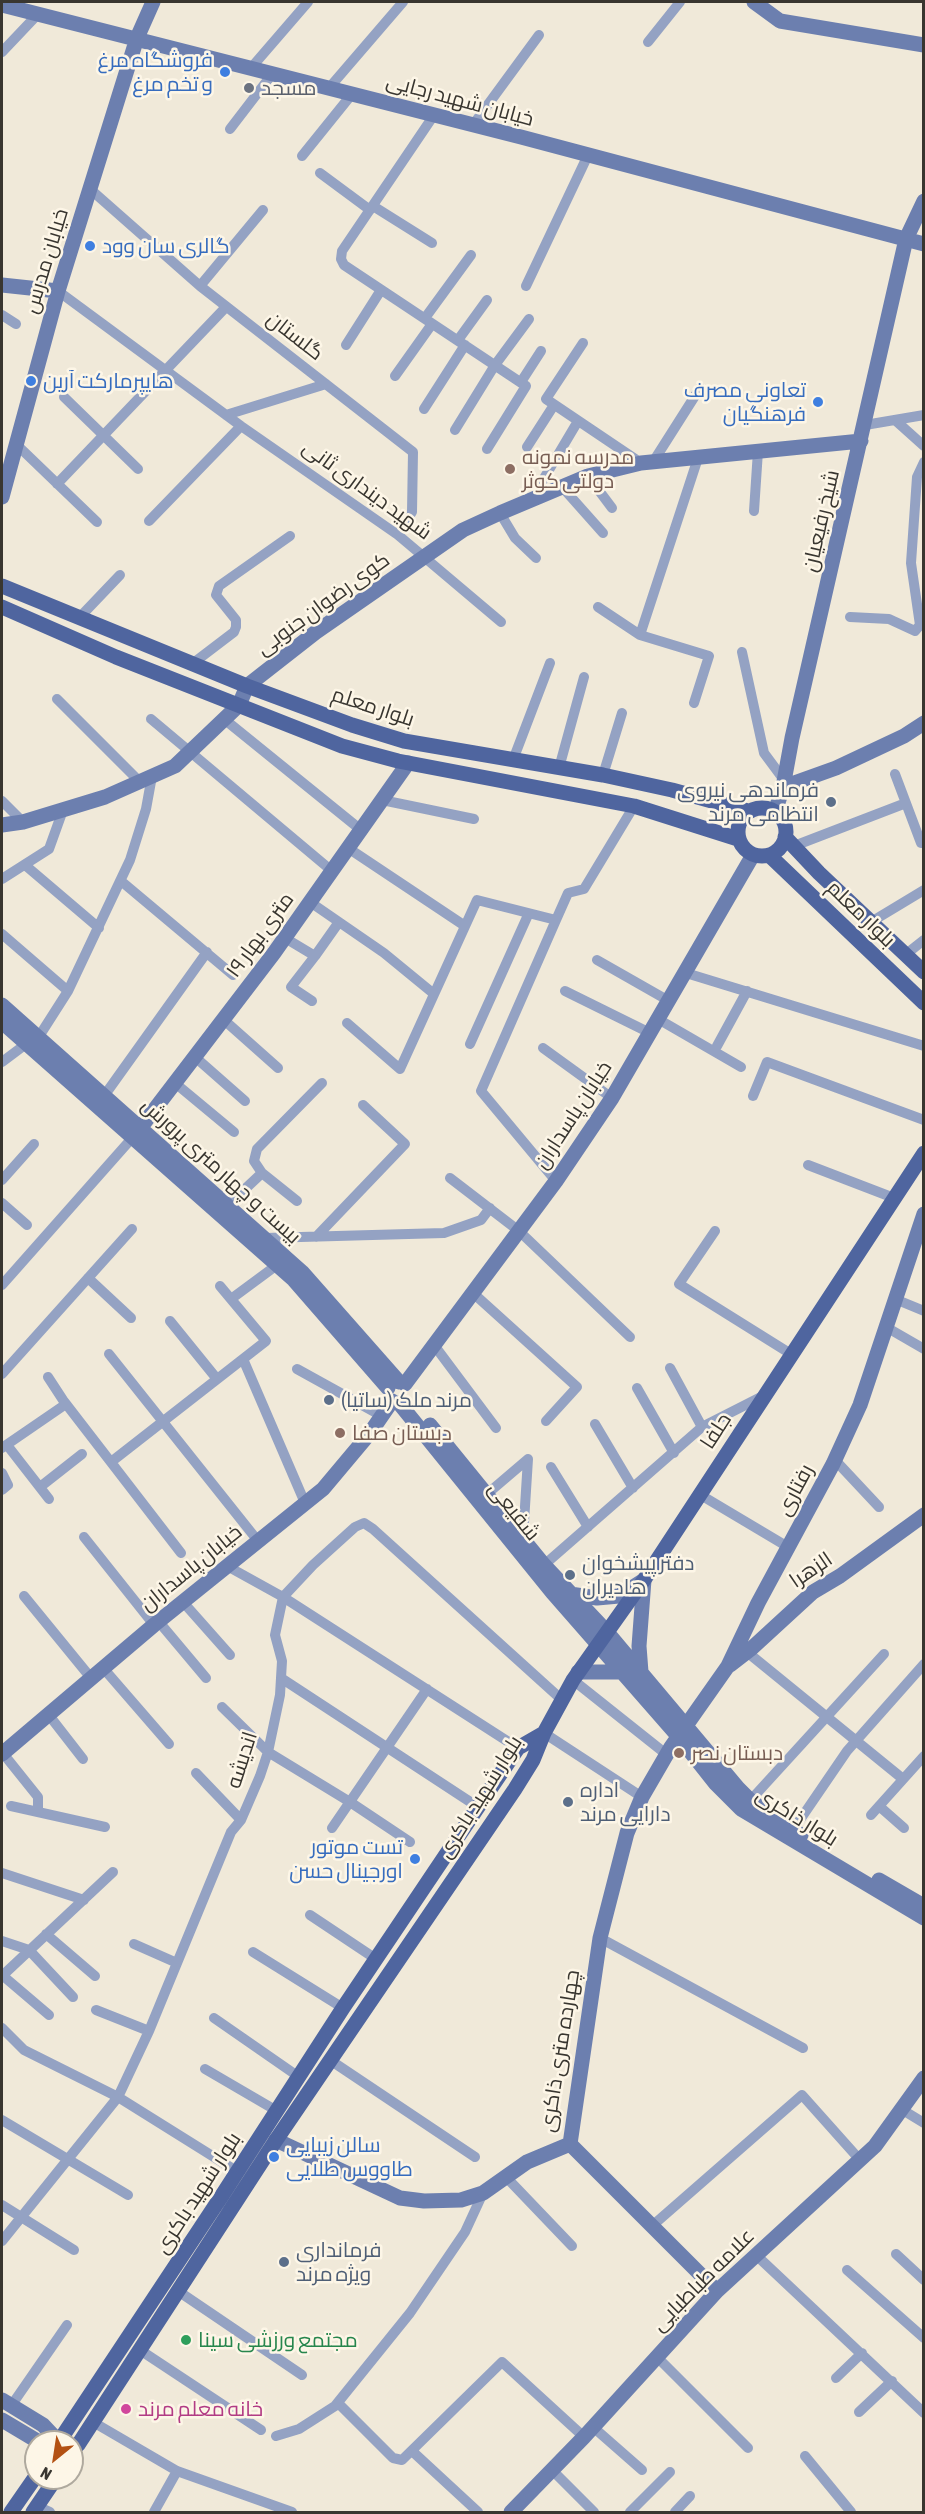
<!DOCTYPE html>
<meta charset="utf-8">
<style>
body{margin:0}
#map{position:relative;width:925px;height:2514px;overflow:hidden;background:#f0e9d9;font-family:"Asap Condensed",sans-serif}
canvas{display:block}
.frame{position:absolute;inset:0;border:3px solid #393630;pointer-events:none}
.north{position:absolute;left:24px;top:2430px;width:60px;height:60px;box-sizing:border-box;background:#fdf6e7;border:2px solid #afa99e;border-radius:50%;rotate:210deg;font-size:16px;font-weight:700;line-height:24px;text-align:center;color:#393630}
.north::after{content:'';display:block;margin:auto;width:21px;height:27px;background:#b35113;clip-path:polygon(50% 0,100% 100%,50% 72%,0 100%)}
</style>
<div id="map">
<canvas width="925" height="2514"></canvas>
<div class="frame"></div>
<div class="north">N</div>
</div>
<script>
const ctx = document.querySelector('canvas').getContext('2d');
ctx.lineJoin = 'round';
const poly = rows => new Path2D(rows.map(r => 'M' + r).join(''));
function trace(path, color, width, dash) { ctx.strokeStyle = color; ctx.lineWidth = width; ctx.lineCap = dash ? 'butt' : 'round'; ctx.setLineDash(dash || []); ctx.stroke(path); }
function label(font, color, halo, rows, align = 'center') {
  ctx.font = font + ' "Asap Condensed",Cairo,sans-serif'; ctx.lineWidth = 5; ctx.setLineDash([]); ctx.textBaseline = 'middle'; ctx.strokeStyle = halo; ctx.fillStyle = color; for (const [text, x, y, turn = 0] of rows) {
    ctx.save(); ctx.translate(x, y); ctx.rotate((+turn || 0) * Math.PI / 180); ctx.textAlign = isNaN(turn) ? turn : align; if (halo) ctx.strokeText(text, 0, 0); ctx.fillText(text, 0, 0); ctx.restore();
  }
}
const street = poly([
 [648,42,680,2],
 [2,52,38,14],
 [251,68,308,2],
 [329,88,403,2],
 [434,115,342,251,341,259,344,265,526,386,487,449],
 [473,125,539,35],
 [230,129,273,73],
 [302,156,352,94],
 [320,173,370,210],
 [90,189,200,286,413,452,412,512,398,535],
 [373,206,432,243],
 [200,286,263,210],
 [526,286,588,155],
 [58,291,241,426,398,535,501,622],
 [2,315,16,324],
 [425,318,471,255],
 [458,340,487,300],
 [583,343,546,399,641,463],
 [346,345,381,290],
 [395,376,432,324],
 [521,382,541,351],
 [64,397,138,469],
 [424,409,465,345],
 [226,415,326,384],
 [895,420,924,446],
 [865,425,924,415],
 [455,430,495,365,529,319],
 [16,444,97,522],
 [527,447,554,405],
 [653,462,700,388],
 [924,462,917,477,911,563,920,625,924,626],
 [588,476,612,508],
 [57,484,226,307],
 [540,485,578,421],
 [563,488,603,533],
 [754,511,758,451],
 [500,513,515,538,536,558],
 [149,521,241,426],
 [598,607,640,635,709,656,694,703],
 [850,617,889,619,915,631,920,625],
 [79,618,120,575],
 [640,635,698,458],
 [742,652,764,753,784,780],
 [192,664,234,632,236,627,236,620,216,595,219,586,290,536],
 [57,699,140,782],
 [151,719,332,871],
 [224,719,361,830],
 [513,760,550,663],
 [559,768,584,677],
 [895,774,921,843],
 [603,775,622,713],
 [382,800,474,819],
 [2,801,23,822],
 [794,846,906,803],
 [348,848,465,926],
 [25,865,99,928],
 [2,879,49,849,63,810],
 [121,881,233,975],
 [310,902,384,953,434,994],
 [556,920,481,1091,556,1181],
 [871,922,924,890],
 [2,934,68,991],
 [285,938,315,956,291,987,312,1001],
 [905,955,924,940],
 [315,956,339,922],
 [597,960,669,1001],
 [686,973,924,1046],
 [565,991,650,1033],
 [658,1019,741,1067],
 [224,1020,278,1068],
 [347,1023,400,1069,477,900,556,920,568,893,584,889,634,806],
 [38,1038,68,991,130,860,146,809,152,776],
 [470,1044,528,915],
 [717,1046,747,991],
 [543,1048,612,1098],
 [195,1057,245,1101],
 [2,1062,26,1044],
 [175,1083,234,1132],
 [104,1096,207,952],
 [753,1096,767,1062,924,1120],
 [808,1165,894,1198],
 [450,1178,519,1231,630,1337],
 [2,1180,34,1144],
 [297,1201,262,1173,254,1161,257,1149,322,1083],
 [2,1203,27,1225],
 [228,1205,262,1173],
 [715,1231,679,1284,791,1354],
 [316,1237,405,1144,363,1105],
 [265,1238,444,1233,481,1220,490,1208],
 [88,1278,131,1318],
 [2,1285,133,1137],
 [473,1293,577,1387,546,1421],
 [231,1299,277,1265],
 [895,1299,924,1311],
 [170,1321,217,1379],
 [886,1327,924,1349],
 [434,1345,496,1428],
 [109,1354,258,1541],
 [243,1359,305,1503],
 [670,1368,702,1427],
 [297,1369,382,1416],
 [2,1374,132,1229],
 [48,1377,63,1400,181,1553],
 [637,1388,674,1453],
 [595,1424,633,1488],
 [7,1445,49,1499],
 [2,1448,66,1404],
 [835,1460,879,1507],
 [111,1462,266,1341,220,1286],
 [551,1467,588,1527],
 [2,1473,8,1485,2,1490],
 [40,1487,82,1454],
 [487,1494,528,1459,523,1538],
 [699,1494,788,1547],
 [84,1537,154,1625],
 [544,1565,702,1427,763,1396],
 [227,1566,283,1597,518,1748],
 [24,1596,91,1678],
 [183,1602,230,1655],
 [159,1622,206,1678],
 [747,1652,903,1779],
 [104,1669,169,1744],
 [281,1678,478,1807],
 [573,1680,666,1754],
 [222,1707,268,1752,350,1802,410,1842],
 [48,1714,83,1759],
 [544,1733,642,1797],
 [2,1752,38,1797,38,1812],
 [196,1773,241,1820],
 [747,1804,884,1654],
 [11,1806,105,1827],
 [879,1806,904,1828],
 [871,1815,924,1756],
 [332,1828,427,1689],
 [793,1830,847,1751,924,1664],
 [2,1873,84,1900],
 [310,1915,376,1959],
 [46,1934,95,1976],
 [600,1938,803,2048],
 [2,1941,29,1950,73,1997],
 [134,1944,177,1963],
 [253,1952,343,2008],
 [2,1975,49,2015],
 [2,1976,113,1872],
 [96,2010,149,2031],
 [214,2018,299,2077],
 [2,2028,24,2050,118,2097,238,2172],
 [330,2060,475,2157],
 [205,2069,277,2111],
 [901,2109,924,2123],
 [2,2120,128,2195],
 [506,2177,572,2246],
 [2,2205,74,2250],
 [652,2226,802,2095,860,2160],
 [2,2241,118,2097,149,2031,231,1832,241,1820,260,1776,268,1752,280,1695,282,1661,275,1635,283,1597,313,1565,355,1527,364,1523,373,1529,561,1699],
 [896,2254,924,2280],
 [756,2255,924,2413],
 [847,2270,924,2338],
 [178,2291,302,2375],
 [140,2350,261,2430],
 [657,2357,748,2448],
 [836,2378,862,2353],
 [338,2403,393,2458,402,2460,502,2362,584,2437],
 [11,2406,67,2325],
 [859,2412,892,2381],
 [93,2422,177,2471,292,2512],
 [593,2427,642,2470],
 [276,2436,299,2429,335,2406,410,2313,465,2232,483,2193],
 [412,2451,478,2512],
 [805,2456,851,2512],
 [552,2470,594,2512],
 [37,2506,50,2512],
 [154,2512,177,2471],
 [630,2512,670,2472],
 [675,2512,690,2496]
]);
const secondary = poly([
 [754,2,780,21,924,45],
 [2,5,521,137,924,244],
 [2,285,58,291],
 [2,497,58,291,137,38,153,2],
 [783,787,836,768,904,736,924,723],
 [775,812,783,787,792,738,906,239,924,201],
 [2,825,23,822,105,797,175,766,239,705,247,686,316,632,463,530,500,513,588,476,641,463,861,441],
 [2,1005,302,1272,399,1382],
 [2,1022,294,1280,388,1388],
 [135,1135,274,953,408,763],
 [405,1384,556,1181,612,1098,753,855],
 [399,1403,552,1592,678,1736,716,1784,741,1809,924,1918],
 [430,1425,544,1565,607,1632,738,1788,751,1801,801,1835],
 [570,1594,597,1598,619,1596,644,1580,639,1646,641,1672],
 [730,1665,752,1648,813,1592,840,1576,924,1515],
 [578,1672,624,1672],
 [2,1754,154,1625,323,1489,370,1433,392,1401],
 [879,1880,924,1906],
 [276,2140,400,2198,424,2201,461,2200,483,2193,527,2162,570,2144,600,1938,627,1833,642,1797,671,1747,728,1666,758,1603,833,1464,860,1405,924,1214],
 [570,2144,717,2291],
 [2,2400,43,2425,59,2442],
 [2,2420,39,2442],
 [511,2512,584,2437,717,2291,875,2146,924,2078]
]);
const primary = poly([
 [2,586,247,686,352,725,404,741,603,775,672,790,748,811],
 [2,607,116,657,342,746,398,761,634,806,738,839],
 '738 832a24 24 0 1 1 48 0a24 24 0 1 1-48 0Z',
 [785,837,819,873,924,972],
 [769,855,924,1003],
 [544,1733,573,1680,644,1580,924,1153],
 [64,2442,64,2434,221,2197,343,2008,478,1807,518,1748,544,1733,533,1760,515,1789,276,2140,78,2445,72,2446],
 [11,2512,36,2476],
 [33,2512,56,2478]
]);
const markers = [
 [225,72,6,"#3f7fe0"],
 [249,88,6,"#6b7280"],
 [90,246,6,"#3f7fe0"],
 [31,381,6,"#3f7fe0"],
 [818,402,6,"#3f7fe0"],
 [510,469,6,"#8d6e63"],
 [831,802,6,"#5c6f8a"],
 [329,1400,6,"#5c6f8a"],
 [340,1433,6,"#8d6e63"],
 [570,1575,6,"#5c6f8a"],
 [679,1753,6,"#8d6e63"],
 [568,1802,6,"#5c6f8a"],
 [415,1859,6,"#3f7fe0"],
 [274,2157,6,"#3f7fe0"],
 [284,2262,6,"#5c6f8a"],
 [186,2340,6,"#2e9e5b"],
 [126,2409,6,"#d1479c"]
];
const shopNames = [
 ["فروشگاه مرغ",213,60],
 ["و تخم مرغ",213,84],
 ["گالری سان وود",102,246,"left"],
 ["هایپرمارکت آرین",43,381,"left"],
 ["تعاونی مصرف",806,390],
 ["فرهنگیان",806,414],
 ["تست موتور",403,1847],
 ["اورجینال حسن",403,1871],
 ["سالن زیبایی",286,2145,"left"],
 ["طاووس طلایی",286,2169,"left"]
];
const worshipNames = [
 ["مسجد",261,88]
];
const streetNames = [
 ["خیابان شهید رجایی",460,100,15],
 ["خیابان مدرس",46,261,-73],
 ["گلستان",295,336,38],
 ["شهید دینداری ثانی",367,490,36],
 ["شیخ رفیعیان",821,521,-77],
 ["کوی رضوان جنوبی",323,604,-36],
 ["بلوار معلم",373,707,18],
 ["بلوار معلم",861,914,44],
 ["۱۹ متری بهار",260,935,-54],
 ["خیابان پاسداران",573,1115,-57],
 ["بیست و چهار متری پرورش",221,1171,42],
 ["جلفا",716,1431,-57],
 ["رفتاری",795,1490,-62],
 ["شفیعی",514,1511,51],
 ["خیابان پاسداران",191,1568,-39],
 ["الزهرا",811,1570,-34],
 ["اندیشه",242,1760,-72],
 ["بلوار شهید باکری",480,1797,-58],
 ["بلوار ذاکری",797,1817,32],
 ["چهارده متری ذاکری",560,2051,-81],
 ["بلوار شهید باکری",198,2193,-57],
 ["علامه طباطبایی",703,2280,-45]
];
const educationNames = [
 ["مدرسه نمونه",522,457],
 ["دولتی کوثر",522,481],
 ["دبستان صفا",352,1433],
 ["دبستان نصر",691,1753]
];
const serviceNames = [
 ["فرماندهی نیروی",819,790,"right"],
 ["انتظامی مرند",819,814,"right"],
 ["مرند ملک (ساتیا)",341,1400],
 ["دفتر پیشخوان",582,1563],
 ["هادیران",582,1587],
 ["اداره",580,1790],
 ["دارایی مرند",580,1814],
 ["فرمانداری",296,2250],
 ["ویژه مرند",296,2274]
];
const leisureNames = [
 ["مجتمع ورزشی سینا",198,2340]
];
const hotelNames = [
 ["خانه معلم مرند",138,2409]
];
trace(street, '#94a2c3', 10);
trace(secondary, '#6c7faf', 15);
trace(primary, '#4f659f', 15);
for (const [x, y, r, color] of markers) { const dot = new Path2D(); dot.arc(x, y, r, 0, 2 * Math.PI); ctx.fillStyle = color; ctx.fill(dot); trace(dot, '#fdf6e7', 2); }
label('21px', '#366cbe', '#fdf6e7', shopNames, 'right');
label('21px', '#5b616d', '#fdf6e7', worshipNames, 'left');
label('21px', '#393630', '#fdf6e7', streetNames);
label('21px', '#785e54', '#fdf6e7', educationNames, 'left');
label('21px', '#4e5e75', '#fdf6e7', serviceNames, 'left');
label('21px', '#27864d', '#fdf6e7', leisureNames, 'left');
label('21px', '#b23c85', '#fdf6e7', hotelNames, 'left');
</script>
